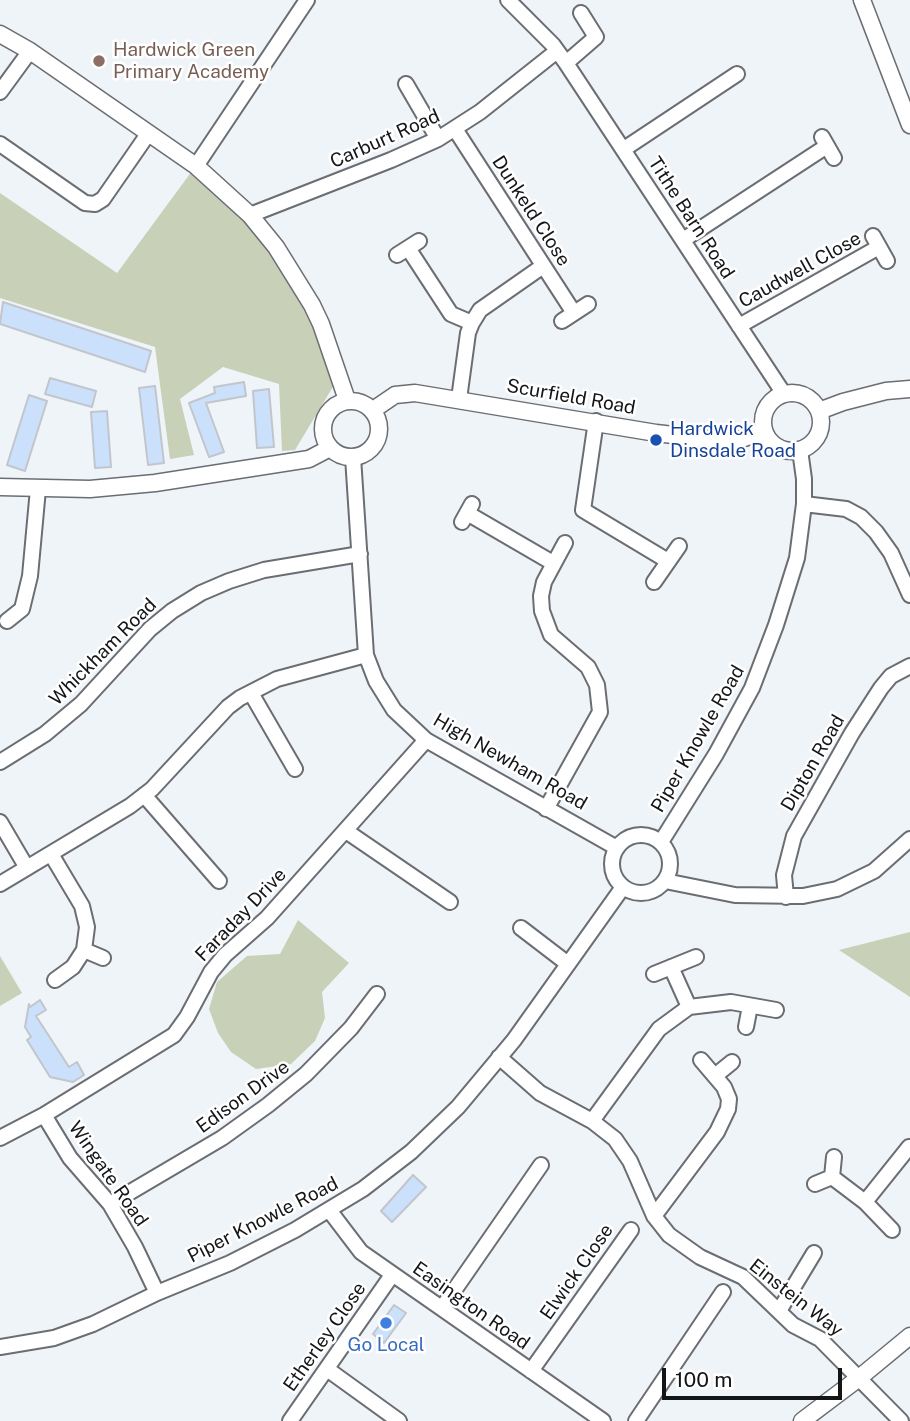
<!DOCTYPE html>
<style>
body{margin:0}
#map{position:relative;width:910px;height:1421px;overflow:hidden;background:#eff4f9;font-family:"Public Sans",sans-serif}
canvas{display:block}
.scale{position:absolute;left:662px;top:1368px;width:180px;height:32px;box-sizing:border-box;border:4px solid #131517;border-top:0;padding-left:9px;font-size:21px;line-height:24px;white-space:nowrap;color:#131517;-webkit-text-stroke:5px #fff;paint-order:stroke}
</style>
<div id="map">
<canvas width="910" height="1421"></canvas>
<div class="scale">100 m</div>
</div>
<script>
const ctx = document.querySelector('canvas').getContext('2d');
ctx.lineJoin = 'round';
function fill(path, color) { ctx.fillStyle = color; ctx.fill(path, 'evenodd'); }
const poly = rows => new Path2D(rows.map(r => 'M' + r).join(''));
function trace(path, color, width, dash) { ctx.strokeStyle = color; ctx.lineWidth = width; ctx.lineCap = dash ? 'butt' : 'round'; ctx.setLineDash(dash || []); ctx.stroke(path); }
function label(font, color, halo, rows, align = 'center') {
  ctx.font = font + ' "Public Sans",sans-serif'; ctx.lineWidth = 5; ctx.setLineDash([]); ctx.textBaseline = 'middle'; ctx.strokeStyle = halo; ctx.fillStyle = color; for (const [text, x, y, turn = 0] of rows) {
    ctx.save(); ctx.translate(x, y); ctx.rotate((+turn || 0) * Math.PI / 180); ctx.textAlign = isNaN(turn) ? turn : align; if (halo) ctx.strokeText(text, 0, 0); ctx.fillText(text, 0, 0); ctx.restore();
  }
}
const green = poly([
 [192,171,275,249,321,337,337,380,295,450,282,451,279,384,223,367,180,399,194,455,170,459,155,347,0,298,0,193,117,273],
 [298,920,349,963,322,992,325,1018,315,1041,291,1064,256,1069,231,1052,218,1033,209,1009,217,982,247,956,280,954],
 [910,932,910,997,839,950],
 [0,956,22,993,0,1006]
]);
const building = poly([
 [3,302,151,351,145,372,0,324,3,302],
 [50,378,96,391,92,407,45,394,50,378],
 [244,382,246,396,206,403,224,452,209,457,189,403,215,393,214,387,244,382],
 [155,386,164,463,148,465,139,388,155,386],
 [269,389,274,447,257,448,253,391,269,389],
 [29,395,47,401,25,471,7,465,29,395],
 [107,411,111,467,95,468,91,412,107,411],
 [40,1000,46,1010,36,1016,69,1067,77,1062,84,1075,73,1082,50,1077,27,1040,31,1037,25,1027,29,1004,30,1007,40,1000],
 [413,1175,426,1187,392,1222,381,1211,413,1175],
 [394,1305,406,1313,384,1343,373,1334,394,1305]
]);
const minor = poly([
 [508,0,553,45,566,63,784,394],
 [566,63,596,37,581,13],
 [406,84,438,139],
 [0,92,30,51],
 [455,129,574,313],
 [822,137,834,158],
 [0,144,85,203,95,204,103,199,148,134],
 [624,149,737,74],
 [196,166,307,0],
 [250,215,391,160,438,139,480,112,557,51],
 [873,236,887,261],
 [683,240,827,146],
 [408,248,451,314,472,323],
 [397,255,419,241],
 [562,321,588,304],
 [739,326,879,247],
 [459,399,468,333,472,323,480,310,543,266],
 [596,421,583,510,668,561],
 [353,457,366,655,376,681,394,710,426,740,617,848],
 [804,504,846,509,861,517,876,532,891,553,910,595],
 [467,513,553,563],
 [462,522,472,504],
 [654,582,679,546],
 [7,621,22,609,30,576,38,489],
 [251,693,295,769],
 [0,762,45,734,81,704,150,629,172,611,201,593,229,581,264,570,360,554],
 [144,795,219,881],
 [546,809,600,712,597,685,588,667,551,635,542,611,541,596,544,582,565,543],
 [0,822,27,868],
 [346,831,450,902],
 '612 864a29 29 0 1 1 58 0a29 29 0 1 1-58 0Z',
 [661,842,716,754,752,688,776,625,797,558,804,504,804,479,800,450],
 [51,854,82,906,87,927,84,950,73,967,55,980],
 [665,881,735,895,803,896,837,889,874,871,910,839],
 [0,884,130,806,152,789,228,707,240,698,277,679,366,655],
 [786,897,784,875,794,836,852,733,881,688,891,676,910,666],
 [521,928,568,964],
 [84,950,103,958],
 [671,967,689,1007],
 [654,974,696,957],
 [746,1027,750,1006],
 [499,1057,540,1093,592,1121,615,1139,630,1161,654,1216,669,1235,700,1257,743,1277,793,1325,820,1339,901,1421],
 [716,1075,732,1062],
 [44,1115,70,1158,110,1204,135,1247,157,1293],
 [592,1121,659,1029,689,1007,731,1002,776,1010],
 [0,1138,44,1115,174,1035,187,1017,211,972,225,955,267,918,426,740],
 [834,1157,832,1177,865,1202,892,1230],
 [815,1184,832,1177],
 [865,1202,909,1147],
 [110,1204,222,1138,268,1105,306,1074,351,1028,377,994],
 [329,1210,361,1252,603,1421],
 [654,1216,717,1132,728,1109,729,1099,724,1087,701,1060],
 [442,1308,541,1165],
 [779,1311,814,1253],
 [0,1347,54,1338,93,1324,157,1293,230,1263,295,1230,363,1189,411,1152,458,1107,514,1040,623,887],
 [327,1369,399,1421],
 [531,1371,631,1230],
 [290,1421,392,1275],
 [636,1421,723,1292]
]);
const tertiary = poly([
 [862,0,910,125],
 [0,34,30,51,196,166,250,215,276,247,312,305,321,324,347,400],
 '763 422a29 29 0 1 1 58 0a29 29 0 1 1-58 0Z',
 '323 429a28 28 0 1 1 56 0a28 28 0 1 1-56 0Z',
 [373,410,395,395,415,393,656,433,733,442,764,431],
 [819,411,843,402,886,391,910,389],
 [0,487,90,489,155,483,309,459,330,448],
 [802,1421,859,1378,910,1336]
]);
const markers = [
 [99,61,7,"#8d6e63"],
 [656,440,7,"#1a4fb4"],
 [386,1323,7,"#3f7fe0"]
];
const educationNames = [
 ["Hardwick Green",113,50],
 ["Primary Academy",113,72]
];
const streetNames = [
 ["Carburt Road",385,139,-24],
 ["Dunkeld Close",531,211,57],
 ["Tithe Barn Road",691,218,57],
 ["Caudwell Close",800,270,-29],
 ["Scurfield Road",571,397,10],
 ["Whickham Road",103,652,-45],
 ["Piper Knowle Road",698,739,-60],
 ["High Newham Road",510,762,30],
 ["Dipton Road",813,763,-60],
 ["Faraday Drive",241,915,-46],
 ["Edison Drive",243,1097,-36],
 ["Wingate Road",108,1174,55],
 ["Piper Knowle Road",263,1220,-27],
 ["Elwick Close",577,1272,-55],
 ["Einstein Way",796,1298,38],
 ["Easington Road",471,1306,35],
 ["Etherley Close",325,1337,-55]
];
const transitNames = [
 ["Hardwick",670,429],
 ["Dinsdale Road",670,451]
];
const shopNames = [
 ["Go Local",386,1345]
];
fill(green, '#c8d0b7');
fill(building, '#cbe0fb');
trace(building, '#c2c6cc', 2);
trace(minor, '#6a6d72', 18);
trace(tertiary, '#6a6d72', 19);
trace(minor, '#fff', 14);
trace(tertiary, '#fff', 16);
for (const [x, y, r, color] of markers) { const dot = new Path2D(); dot.arc(x, y, r, 0, 2 * Math.PI); ctx.fillStyle = color; ctx.fill(dot); trace(dot, '#fff', 2.5); }
label('19px', '#785e54', '#fff', educationNames, 'left');
label('19px', '#131517', '#fff', streetNames);
label('19px', '#164399', '#fff', transitNames, 'left');
label('19px', '#366cbe', '#fff', shopNames);
</script>
